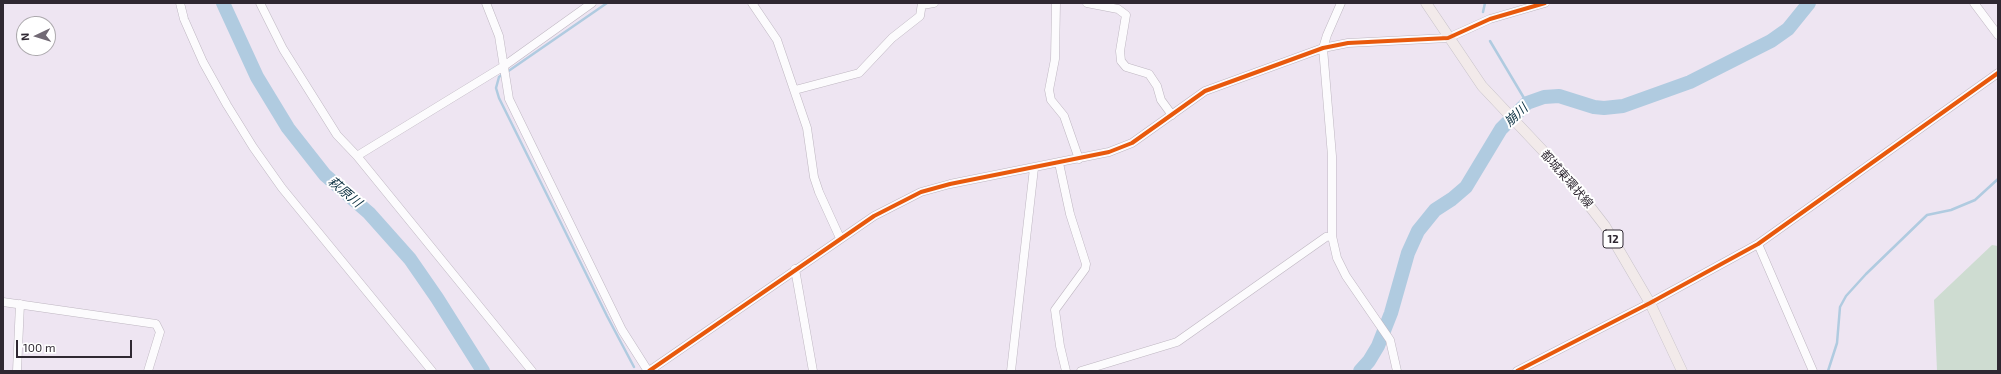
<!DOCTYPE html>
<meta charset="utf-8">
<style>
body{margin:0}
#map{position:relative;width:2001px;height:374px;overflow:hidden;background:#eee5f2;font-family:"Exo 2",sans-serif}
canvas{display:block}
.frame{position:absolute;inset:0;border:4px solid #2f2832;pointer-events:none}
.north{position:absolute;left:16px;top:16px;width:40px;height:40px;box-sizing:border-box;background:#fff;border:1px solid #aca9ad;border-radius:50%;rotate:266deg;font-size:11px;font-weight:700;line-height:16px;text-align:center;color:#2f2832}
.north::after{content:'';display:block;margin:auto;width:14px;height:18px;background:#726a75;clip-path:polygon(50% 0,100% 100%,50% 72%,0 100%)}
.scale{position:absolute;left:16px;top:340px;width:116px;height:18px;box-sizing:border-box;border:2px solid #2f2832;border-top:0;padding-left:5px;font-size:12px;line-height:14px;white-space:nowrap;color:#2f2832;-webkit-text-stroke:3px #fff;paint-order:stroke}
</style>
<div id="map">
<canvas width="2001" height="374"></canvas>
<div class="frame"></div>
<div class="north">N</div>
<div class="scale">100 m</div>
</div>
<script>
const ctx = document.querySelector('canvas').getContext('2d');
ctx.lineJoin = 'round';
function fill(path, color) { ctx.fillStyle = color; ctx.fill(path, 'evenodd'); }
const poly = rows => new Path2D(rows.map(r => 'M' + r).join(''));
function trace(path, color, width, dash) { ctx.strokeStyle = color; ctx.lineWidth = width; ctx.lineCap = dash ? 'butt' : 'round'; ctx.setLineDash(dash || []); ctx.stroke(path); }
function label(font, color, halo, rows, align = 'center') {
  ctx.font = font + ' "Exo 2","Noto Sans JP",sans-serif'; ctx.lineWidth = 4; ctx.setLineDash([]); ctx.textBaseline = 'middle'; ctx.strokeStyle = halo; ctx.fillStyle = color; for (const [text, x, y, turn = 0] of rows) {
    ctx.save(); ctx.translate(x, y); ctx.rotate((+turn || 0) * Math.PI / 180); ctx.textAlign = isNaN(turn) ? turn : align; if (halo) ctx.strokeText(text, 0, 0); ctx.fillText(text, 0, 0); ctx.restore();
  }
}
const green = poly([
 [1992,245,1998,246,1998,371,1937,371,1934,300]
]);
const stream = poly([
 [1483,12,1485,3],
 [1490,41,1527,103],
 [507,72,607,3],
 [503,74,499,77,496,88,499,98,607,316,634,367],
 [1828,371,1837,343,1840,307,1846,296,1866,274,1927,215,1951,210,1975,200,1998,179]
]);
const river = poly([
 [223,3,257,77,288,128,325,175,369,213,410,259,437,298,483,371],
 [1360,371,1369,361,1378,346,1391,313,1408,253,1418,231,1435,210,1452,199,1466,187,1501,129,1527,103,1544,97,1559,96,1594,107,1604,108,1623,106,1690,82,1771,41,1788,29,1809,3]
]);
const minor = poly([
 [180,3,184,19,203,62,227,105,253,147,282,188,432,371],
 [260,3,283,49,337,135,357,156,532,371],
 [486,3,499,36,509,99,622,330,648,371],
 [752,3,777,40,807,128,814,177,819,192,840,238],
 [1056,3,1055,59,1049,90,1051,100,1064,116,1079,159],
 [1087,3,1118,9,1126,15,1120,51,1121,61,1126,67,1149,74,1157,86,1161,100,1172,115],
 [1341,3,1327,35,1323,48,1332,156,1332,236,1337,258,1346,276,1390,340,1397,371],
 [1974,3,1998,35],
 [922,5,934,3],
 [795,90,859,73,892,38,920,16,922,3],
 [357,156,504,66,592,3],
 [1059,163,1070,214,1086,264,1085,269,1055,310,1060,346,1066,371],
 [1758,244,1813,371],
 [795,269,813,371],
 [3,302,156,324,160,332,148,371],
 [17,371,20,304],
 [649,371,874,216,921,192,950,184,1109,152,1132,143,1205,91,1323,48,1348,43,1448,38,1490,19,1545,3],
 [1011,371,1034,168],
 [1081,371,1177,342,1326,237,1332,236],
 [1517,371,1650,303,1758,244,1998,73]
]);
const major = poly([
 [1426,3,1482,86,1563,172,1605,226,1650,303,1682,371]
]);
const cycleway = poly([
 [649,371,874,216,921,192,950,184,1109,152,1132,143,1205,91,1323,48,1348,43,1448,38,1490,19,1545,3],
 [1517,371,1650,303,1758,244,1998,73]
]);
const shields = [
 [1613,239,20]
];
const shieldNames = [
 ["12",1613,239]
];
const streetNames = [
 ["都城東環状線",1567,179,49]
];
const waterNames = [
 ["崩川",1516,115,-43],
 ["萩原川",345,192,40]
];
fill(green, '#cedcd1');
trace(stream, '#b0cbe0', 2.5);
trace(river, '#b0cbe0', 14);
trace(minor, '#beb6c1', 9);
trace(major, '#c7c2c9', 11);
trace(minor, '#fcfbfd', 8);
trace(major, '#f2eaea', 10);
trace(cycleway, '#e8590c', 4);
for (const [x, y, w] of shields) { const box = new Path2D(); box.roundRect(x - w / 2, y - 9, w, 18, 3); ctx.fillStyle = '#fff'; ctx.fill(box); trace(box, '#2f2832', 1); }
label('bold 11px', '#2f2832', null, shieldNames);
label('12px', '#2f2832', '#fff', streetNames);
label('italic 13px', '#082e3f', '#fff', waterNames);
</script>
